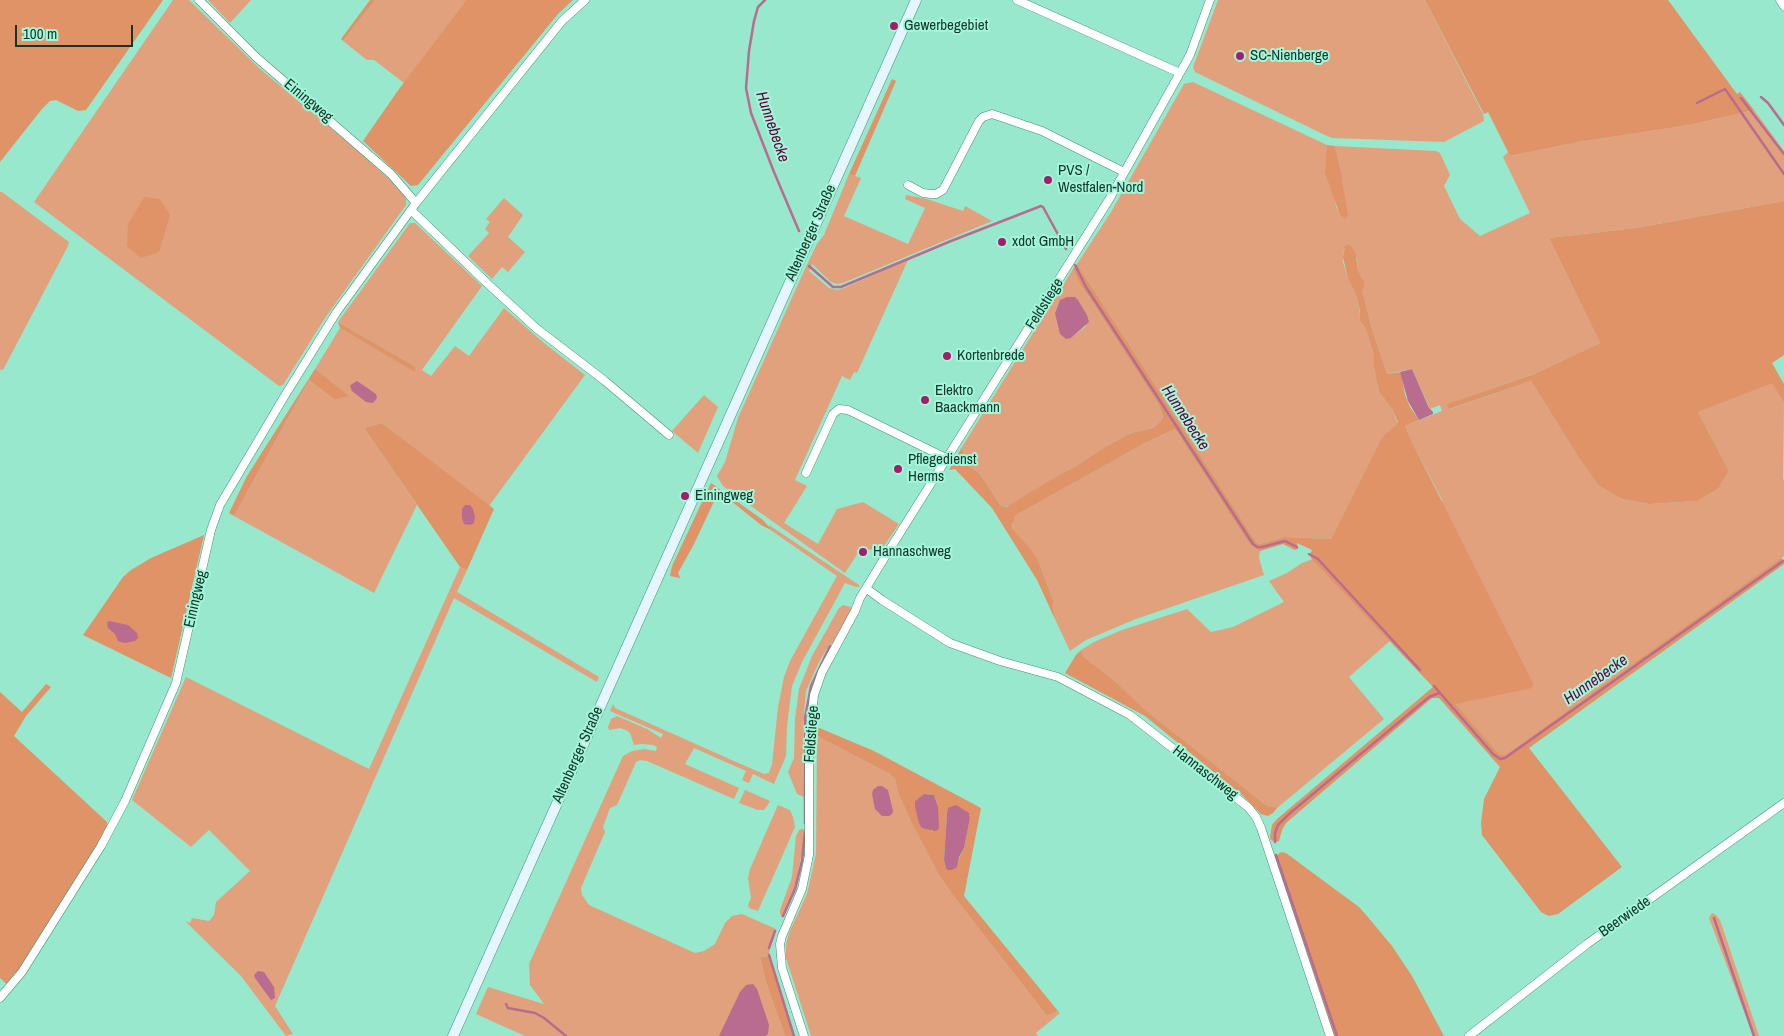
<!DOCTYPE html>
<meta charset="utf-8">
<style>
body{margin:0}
#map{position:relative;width:1784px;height:1036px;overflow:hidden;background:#97e8cc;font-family:"Archivo Narrow",sans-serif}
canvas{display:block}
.scale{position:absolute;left:15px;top:25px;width:118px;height:22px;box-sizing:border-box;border:2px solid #13352b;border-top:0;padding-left:6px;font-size:15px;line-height:18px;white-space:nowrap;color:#13352b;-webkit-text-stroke:4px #a4f6d9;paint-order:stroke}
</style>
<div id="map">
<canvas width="1784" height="1036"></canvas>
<div class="scale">100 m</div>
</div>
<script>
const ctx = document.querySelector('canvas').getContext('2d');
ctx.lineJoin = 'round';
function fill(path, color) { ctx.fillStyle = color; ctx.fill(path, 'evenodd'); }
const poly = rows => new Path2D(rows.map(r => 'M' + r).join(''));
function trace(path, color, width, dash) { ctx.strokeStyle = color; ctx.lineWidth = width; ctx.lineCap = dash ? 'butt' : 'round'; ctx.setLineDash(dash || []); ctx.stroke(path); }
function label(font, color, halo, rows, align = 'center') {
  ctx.font = font + ' "Archivo Narrow",sans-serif'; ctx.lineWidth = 4; ctx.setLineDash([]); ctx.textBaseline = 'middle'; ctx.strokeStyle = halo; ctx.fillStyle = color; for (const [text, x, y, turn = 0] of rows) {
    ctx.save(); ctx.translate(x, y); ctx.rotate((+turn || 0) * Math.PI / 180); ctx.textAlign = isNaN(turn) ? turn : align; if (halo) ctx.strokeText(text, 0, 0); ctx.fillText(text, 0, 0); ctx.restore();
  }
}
const green = poly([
 [173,0,189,0,259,68,351,145,395,184,406,198,406,205,325,318,283,385,279,386,34,202],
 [208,0,251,0,230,23],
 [375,0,466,0,404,83,374,60,367,60,343,41],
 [1218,0,1425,0,1483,114,1484,121,1444,142,1332,138,1327,136,1195,72,1193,67],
 [1193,82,1327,145,1328,159,1325,168,1329,184,1334,195,1336,206,1340,215,1342,175,1335,146,1436,151,1440,153,1450,175,1444,186,1460,219,1480,236,1530,213,1503,157,1508,152,1510,156,1579,142,1689,125,1754,110,1784,151,1784,201,1636,228,1549,238,1600,343,1536,373,1448,404,1450,409,1531,381,1579,458,1599,486,1622,499,1649,504,1697,501,1718,489,1729,471,1698,412,1772,382,1784,403,1783,478,1784,481,1784,556,1506,756,1500,755,1454,704,1457,703,1442,500,1414,446,1405,426,1442,411,1440,405,1430,409,1412,369,1387,374,1372,329,1362,290,1363,279,1358,271,1357,258,1344,248,1343,262,1348,279,1356,295,1362,324,1366,330,1374,355,1374,368,1379,392,1392,409,1398,424,1382,437,1331,539,1285,537,1260,544,1256,542,1077,264,1111,212,1184,84],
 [849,174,861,178,844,216,908,244,925,208,905,199,906,195,927,199,963,211,965,206,992,221,843,283,837,284,831,282,812,264,809,271,829,288,837,290,844,288,908,260,857,373,854,372,850,380,842,376,795,480,807,486,784,523,818,544,837,509,863,502,899,524,884,546,858,553,845,573,723,486,717,476,725,462,738,418,804,271,817,244,824,235],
 [0,192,2,192,69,242,68,246,3,370,1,369,0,371],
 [504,198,523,215,508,237,525,252,508,272,502,267,492,279,468,256,489,233,485,229,490,222,486,219],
 [410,223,415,223,482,286,422,370,431,376,455,346,469,356,504,308,544,343,585,375,489,506,382,423,364,428,417,505,374,593,234,516,309,380,335,400,348,396,315,369,340,328,415,371,416,367,338,322],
 [1073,269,1088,296,1159,405,1163,418,1161,421,1153,428,1131,433,1103,448,1076,466,1055,477,1010,505,1003,507,1001,506,980,474,965,463,962,447],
 [1076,298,1087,315,1086,326,1071,338,1055,313,1056,310,1060,300],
 [704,395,718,407,698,453,672,431],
 [1175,429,1250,545,1260,551,1259,558,1264,575,1136,619,1086,640,1070,651,1054,617,1053,600,1038,560,1032,550,1015,534,1012,529,1013,520,1018,514,1145,443],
 [769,525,859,585,859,587,856,587,845,583,802,662,792,686,787,726,786,756,774,784,753,774,749,783,742,780,746,771,694,748,685,764,739,788,734,799,647,761,640,760,636,762,617,805,610,808,603,827,605,832,581,888,582,895,589,905,695,953,704,951,715,944,725,923,732,916,742,914,776,929,771,939,769,956,760,957,766,982,785,1036,525,1036,476,1014,488,987,544,1004,530,985,529,964,623,756,632,751,644,749,656,751,657,747,653,745,642,744,634,745,630,733,626,730,620,728,609,730,608,727,611,719,617,716,647,729,661,738,663,734,610,711,613,704,615,708,736,762,764,774,769,773,772,764,778,707,784,677,790,661,837,576,769,529],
 [1313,559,1390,641,1349,677,1384,719,1277,808,1274,808,1267,806,1146,712,1115,681,1084,657,1081,650,1094,642,1122,630,1187,609,1211,632,1233,627,1284,602,1269,581,1287,573,1302,563],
 [460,567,467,570,457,592,599,677,597,682,454,598,275,1006,293,1034,286,1036,241,976,185,921,190,923,192,918,209,921,214,915,216,902,250,871,209,830,191,847,132,800,186,677,369,769],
 [843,605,851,607,852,610,834,642,829,645,818,664,806,691,803,723,804,797,797,794,788,772,794,758,795,719,799,689,812,656,839,608],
 [817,736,890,774,895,779,898,793,912,824,939,875,952,894,1047,1016,1058,1011,1060,1013,1036,1033,1038,1036,811,1036,786,958,786,945,789,933,807,894,816,854],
 [745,790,770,801,767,806,764,810,758,810,739,803],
 [778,805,790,810,793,817,795,827,758,911,749,908,748,905,751,898,748,878,750,869],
 [802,829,805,829,803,847,795,889,782,917,780,914,780,910,792,877,796,836,799,830],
 [1712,913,1716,915,1720,920,1759,1036,1753,1036,1709,918]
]);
const forest = poly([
 [0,0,163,0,86,110,78,111,56,100,50,101,42,109,0,162],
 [370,0,375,0,343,41,341,39],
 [466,0,573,0,558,14,418,185,411,186,363,141,399,89],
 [1425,0,1668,0,1737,94,1740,92,1754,110,1689,125,1579,142,1510,156,1488,112,1484,114],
 [892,79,896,81,855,176,849,174],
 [1327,145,1335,146,1342,175,1342,180,1348,216,1346,219,1340,215,1325,173],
 [144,197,160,199,170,215,159,252,141,258,127,246,128,224],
 [1784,201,1784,355,1772,363,1784,384,1784,403,1772,383,1698,412,1729,471,1718,489,1697,501,1649,504,1622,499,1599,486,1579,458,1531,381,1449,409,1448,408,1447,404,1534,374,1600,343,1549,238,1636,228],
 [1348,244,1351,246,1356,255,1358,271,1364,281,1364,286,1362,290,1372,329,1387,374,1401,372,1405,395,1410,407,1419,420,1405,426,1414,446,1533,683,1532,688,1455,704,1500,755,1506,755,1781,558,1784,560,1784,564,1529,748,1622,867,1558,914,1549,916,1541,912,1482,835,1481,823,1484,799,1500,767,1439,698,1432,698,1286,823,1282,830,1279,841,1276,842,1271,840,1270,837,1272,825,1277,819,1433,687,1311,558,1310,555,1312,550,1297,543,1298,549,1295,550,1283,544,1260,551,1250,545,1175,429,1145,443,1018,514,1015,517,1012,525,1012,529,1032,550,1038,560,1053,600,1054,617,1037,580,992,508,955,469,949,470,962,447,965,463,980,474,1001,506,1006,507,1055,477,1076,466,1103,448,1131,433,1153,428,1161,421,1163,417,1159,405,1081,285,1073,269,1077,264,1256,542,1260,544,1285,537,1331,539,1382,437,1396,425,1398,422,1392,409,1379,392,1374,368,1374,355,1366,330,1360,320,1360,312,1356,295,1348,279,1343,257,1345,246],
 [338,322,416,367,415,372,340,328],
 [315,369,349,396,335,400,309,380,234,516,229,513,247,476],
 [382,423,494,509,467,570,460,567,364,428],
 [711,483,763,520,770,528,769,529,761,525,721,493,718,493,694,544,678,573,680,578,670,576,672,566],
 [204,535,171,678,83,635,123,577,131,570,151,558],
 [1081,650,1084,657,1115,681,1147,712,1267,806,1277,808,1273,813,1268,816,1261,814,1242,795,1145,716,1065,673,1076,655],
 [46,684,51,687,26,716,14,736,107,822,108,828,9,986,0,978,0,692,22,712],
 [817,727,874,751,981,808,964,896,1058,1011,1047,1016,952,894,939,875,912,824,898,793,895,779,890,774,817,736],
 [924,794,934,795,938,807,932,832,915,801],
 [947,814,970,815,970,818,964,848,959,858,958,863,952,870,946,868,944,860],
 [1281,852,1286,853,1321,879,1359,907,1367,916,1392,946,1412,976,1444,1036,1334,1036,1274,858],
 [770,956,778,985,795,1036,785,1036,766,982,760,957]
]);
const water = poly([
 [1067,297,1075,297,1078,300,1087,315,1089,322,1071,338,1066,339,1060,334,1055,313,1060,300],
 [1412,369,1429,408,1433,412,1433,414,1419,420,1408,401,1400,372],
 [357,381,376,394,377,398,373,403,366,402,352,391,350,386,352,384],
 [465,505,470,505,473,509,475,517,474,523,470,525,464,524,462,518,462,509],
 [109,621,128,625,137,633,138,638,135,641,125,643,118,641,115,634,108,628,107,623],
 [878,786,882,786,888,790,893,811,892,814,889,816,882,816,875,809,872,794,873,790],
 [924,794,934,795,938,807,939,827,938,830,935,831,922,828,919,823,915,807,915,801],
 [956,805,969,813,970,818,964,848,959,857,957,867,952,870,948,870,946,868,944,860,947,814,948,808],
 [258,971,264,972,274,987,275,998,271,1000,255,978,254,975],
 [753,984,757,989,769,1025,768,1034,766,1036,719,1036,740,992,746,985]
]);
const stream = poly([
 [765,0,758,7,754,21,749,51,746,88,751,113,774,172,799,231],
 [1761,97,1768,103,1784,125],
 [1741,98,1784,154],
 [1697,103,1725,89,1784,174],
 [1075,265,1086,287,1253,544,1257,547,1262,547,1285,541,1297,547],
 [809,266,833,287,841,287,951,241,1041,206,1043,207,1066,249],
 [1309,554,1318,559,1420,670],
 [1434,686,1493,754,1500,759,1505,758,1783,561],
 [805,742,805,718,811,686,830,646],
 [805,749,805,823],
 [1275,842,1275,833,1278,825,1289,814,1429,697,1439,693],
 [1276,855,1337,1036],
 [783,916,795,889,802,861,805,832],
 [1714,918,1754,1036],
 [769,948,775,931],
 [769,955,794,1036],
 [506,1004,508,1008,535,1013,544,1018,566,1036]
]);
const street = poly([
 [199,0,256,57,391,174,416,203],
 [1017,0,1180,73],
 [1780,0,1784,6],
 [908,185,923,193,931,194,936,194,943,190,979,121,983,117,992,114,1042,131,1124,172],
 [411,210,488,284,536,328,605,381,669,435],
 [806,473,833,414,839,409,848,410,948,459],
 [867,589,882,600,950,643,1000,661,1058,677,1130,715,1248,807,1256,817,1261,828,1330,1036],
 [0,998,22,972,101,846,125,801,176,683,211,530,220,505,284,397,336,313,416,203,452,158,562,21,585,0],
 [804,1036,782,968,780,944,782,936,802,889,809,855,809,738,814,695,822,672,855,611,860,598,888,552,1110,198,1190,55,1210,0],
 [1469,1036,1587,944,1784,803]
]);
const secondary = poly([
 [453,1036,916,0]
]);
const markers = [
 [894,26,5,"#a21e6c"],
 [1240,56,5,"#a21e6c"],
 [1048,180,5,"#a21e6c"],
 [1002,242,5,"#a21e6c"],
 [947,356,5,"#a21e6c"],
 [925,400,5,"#a21e6c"],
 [898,469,5,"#a21e6c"],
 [685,496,5,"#a21e6c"],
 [863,552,5,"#a21e6c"]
];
const poiNames = [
 ["Gewerbegebiet",904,26],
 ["SC-Nienberge",1250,56],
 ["PVS /",1058,171],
 ["Westfalen-Nord",1058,188],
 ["xdot GmbH",1012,242],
 ["Kortenbrede",957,356],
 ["Elektro",935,391],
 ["Baackmann",935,408],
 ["Pflegedienst",908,460],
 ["Herms",908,477],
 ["Einingweg",695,496],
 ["Hannaschweg",873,552]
];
const streetNames = [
 ["Einingweg",308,101,40],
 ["Altenberger Straße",811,233,-66],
 ["Feldstiege",1045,304,-58],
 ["Einingweg",196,599,-77],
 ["Feldstiege",812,734,-86],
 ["Altenberger Straße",578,755,-66],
 ["Hannaschweg",1205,773,38],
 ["Beerwiede",1625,917,-35]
];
const waterNames = [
 ["Hunnebecke",772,127,71],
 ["Hunnebecke",1185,418,57],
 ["Hunnebecke",1596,680,-35]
];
fill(green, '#e1a17d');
fill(forest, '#df9367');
fill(water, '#b96b90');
trace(stream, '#b96b90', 2.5);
trace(street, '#42947b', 9);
trace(secondary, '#42947b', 11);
trace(street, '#fff', 8);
trace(secondary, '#e5f6fe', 10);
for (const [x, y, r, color] of markers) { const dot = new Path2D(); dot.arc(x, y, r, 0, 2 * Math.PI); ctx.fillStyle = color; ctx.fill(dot); trace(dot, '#a4f6d9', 2); }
label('15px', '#13352b', '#a4f6d9', poiNames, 'left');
label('15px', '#13352b', '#a4f6d9', streetNames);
label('italic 16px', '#650040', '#a4f6d9', waterNames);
</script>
